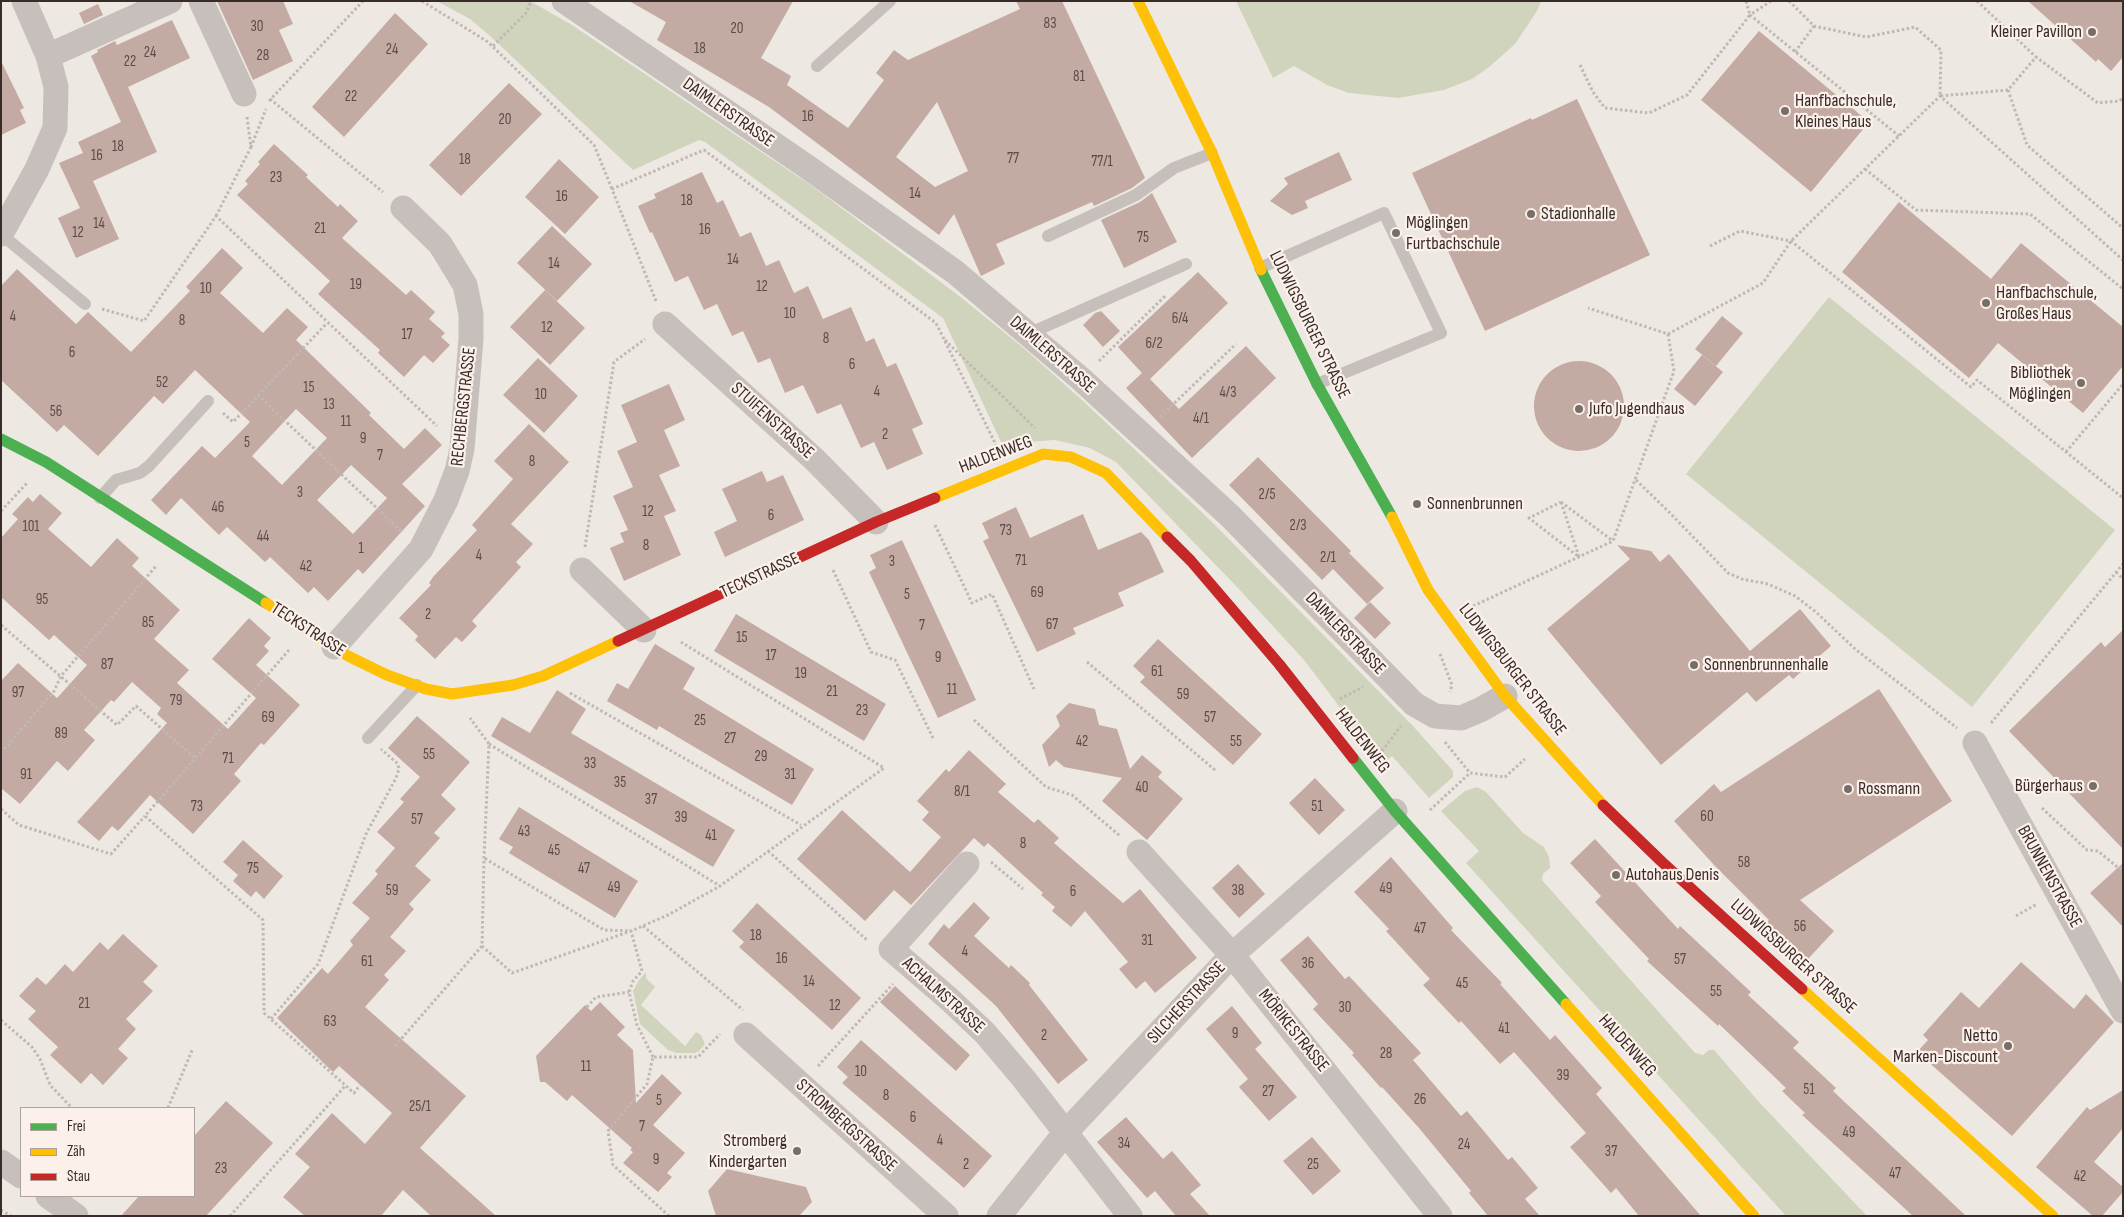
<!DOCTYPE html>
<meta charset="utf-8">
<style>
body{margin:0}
#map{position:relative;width:2124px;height:1217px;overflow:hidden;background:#eee8e2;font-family:"Sofia Sans Condensed",sans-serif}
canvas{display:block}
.frame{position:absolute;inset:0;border:2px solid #392c28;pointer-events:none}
.legend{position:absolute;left:20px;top:1107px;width:175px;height:90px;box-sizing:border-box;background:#fbf1ea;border:1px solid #ada29c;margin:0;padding:6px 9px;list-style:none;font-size:15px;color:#392c28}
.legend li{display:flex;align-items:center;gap:10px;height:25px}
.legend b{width:25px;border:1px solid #ada29c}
</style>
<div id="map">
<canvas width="2124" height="1217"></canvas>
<div class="frame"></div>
<ul class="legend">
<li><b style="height:6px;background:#4caf50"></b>Frei</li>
<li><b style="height:6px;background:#ffc107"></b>Zäh</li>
<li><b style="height:6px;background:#c62828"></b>Stau</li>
</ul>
</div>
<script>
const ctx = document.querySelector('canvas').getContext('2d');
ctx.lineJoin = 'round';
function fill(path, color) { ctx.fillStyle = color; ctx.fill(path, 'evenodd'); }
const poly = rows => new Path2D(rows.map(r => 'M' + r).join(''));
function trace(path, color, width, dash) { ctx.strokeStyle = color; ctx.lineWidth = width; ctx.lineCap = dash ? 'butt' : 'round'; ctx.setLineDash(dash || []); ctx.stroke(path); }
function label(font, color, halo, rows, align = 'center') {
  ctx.font = font + ' "Sofia Sans Condensed",sans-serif'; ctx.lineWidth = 4.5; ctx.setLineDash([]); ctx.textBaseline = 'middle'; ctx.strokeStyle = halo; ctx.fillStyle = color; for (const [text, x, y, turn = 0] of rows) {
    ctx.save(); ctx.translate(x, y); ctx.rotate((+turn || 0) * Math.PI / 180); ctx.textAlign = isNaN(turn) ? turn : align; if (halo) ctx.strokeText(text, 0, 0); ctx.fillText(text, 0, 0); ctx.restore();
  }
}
const green = poly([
 [437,1,530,1,572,25,812,186,958,295,1026,350,1082,400,1211,521,1413,726,1453,771,1453,777,1429,798,1392,756,1381,766,1374,760,1336,702,1304,660,1238,588,1116,462,1090,448,1055,440,1027,442,1006,446,1001,442,943,318,705,142,699,140,633,170,490,36,470,19],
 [1236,1,1541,1,1537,11,1515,44,1488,68,1472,79,1444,90,1398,98,1349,93,1327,85,1294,66,1273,78],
 [1829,297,2115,530,1972,707,1686,474],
 [1477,787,1486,792,1523,833,1544,847,1549,857,1550,868,1543,874,1542,880,1695,1053,1703,1055,1709,1050,1714,1050,1759,1102,1867,1216,1786,1216,1466,863,1479,851,1441,811,1465,791],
 [646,972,646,978,655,987,641,1005,685,1046,696,1032,701,1035,705,1044,699,1051,695,1053,676,1053,668,1050,640,1024,633,991,639,980]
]);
const building = poly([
 [217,1,283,1,293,24,279,30,293,61,253,80],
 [629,1,793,1,761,58,791,76,787,85,848,128,884,80,876,73,894,50,908,60,1020,9,1016,1,1062,1,1145,178,1132,188,1094,206,1092,202,996,244,1005,264,981,276,954,214,939,235,769,107,657,40,666,22],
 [937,102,968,171,935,187,896,157],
 [2028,1,2123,1,2123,57,2111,71,2098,59,2096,62],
 [98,4,103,15,84,24,79,13],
 [395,13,428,44,344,137,312,107],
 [172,20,190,58,128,87,157,152,93,181,119,239,76,258,58,218,80,208,59,163,83,153,78,142,121,122,91,56,98,52,97,50,115,41,117,45],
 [1759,31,1869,122,1811,192,1701,100],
 [1,61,24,108,20,110,26,123,1,135],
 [509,83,542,114,461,196,429,165],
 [1577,99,1650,255,1485,331,1412,173,1531,118,1532,120],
 [274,144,308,175,306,177,338,207,340,204,358,221,342,238,406,295,411,290,435,312,429,319,445,333,441,337,450,345,433,363,424,355,404,377,378,353,380,350,318,294,330,281,237,195,248,184,245,181,260,164,258,162],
 [1339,152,1352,180,1305,201,1308,208,1292,215,1270,201,1288,184,1284,178],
 [559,159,599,197,565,234,525,197],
 [702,172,717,203,723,200,740,237,751,232,766,266,779,260,794,293,808,286,823,319,851,307,866,342,874,338,887,367,896,363,923,424,912,429,923,454,887,470,874,442,861,448,841,404,817,414,803,385,785,393,770,358,758,363,743,331,732,336,717,304,704,310,688,276,675,282,652,232,650,233,638,206,656,198,654,194],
 [1152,193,1177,242,1124,268,1101,220,1140,202],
 [1899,202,1991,279,2021,243,2123,327,2123,366,2083,413,1998,343,1969,378,1842,272],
 [552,226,592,264,557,301,517,263],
 [222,248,243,268,220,293,263,333,287,308,308,327,296,340,371,413,369,415,404,449,425,428,442,445,402,484,425,506,363,574,358,569,328,601,314,587,308,593,270,557,265,562,227,527,219,535,181,498,166,515,151,500,202,446,215,458,250,422,195,370,163,404,154,396,98,456,64,425,57,432,1,380,1,286,17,269,76,324,88,312,131,352,190,291,186,287],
 [296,409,327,438,282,485,252,456],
 [351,465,387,498,353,534,317,500],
 [1198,272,1228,303,1150,379,1179,409,1246,346,1276,378,1192,458,1126,388,1142,373,1118,347],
 [545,290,585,328,550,365,510,327],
 [1101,311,1120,331,1103,347,1083,325,1095,313],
 [1722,316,1743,333,1716,366,1695,349],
 [1702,355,1723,372,1695,406,1674,389],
 [538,358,578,396,544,433,503,395],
 '1534 406a45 45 0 1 1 90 0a45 45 0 1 1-90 0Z',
 [669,384,685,420,664,430,680,466,659,475,676,511,664,516,681,555,624,581,610,548,624,542,620,533,628,530,613,496,633,487,617,451,637,442,621,405],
 [529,424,569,462,511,524,533,544,516,562,521,567,472,621,477,626,462,642,456,637,435,659,415,640,418,636,399,618,431,585,429,583,433,577,477,530,472,525,513,479,494,461],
 [1258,457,1351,551,1349,553,1384,588,1367,604,1333,569,1322,580,1229,485],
 [762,471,767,482,783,475,804,520,725,557,714,532,737,521,722,489],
 [40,494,62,513,48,529,91,567,117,538,139,558,132,566,180,610,154,639,189,670,177,683,228,729,256,698,212,659,249,618,271,638,264,646,269,651,256,665,300,705,264,745,261,743,234,774,241,781,193,834,150,795,118,831,112,826,99,841,77,822,167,723,157,714,161,708,132,682,114,702,111,700,84,730,95,740,68,771,57,761,20,804,1,788,1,681,18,663,57,698,87,665,54,635,49,640,1,597,1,538,18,519,12,514,28,497,33,502],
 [1016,507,1030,538,1083,514,1098,550,1141,532,1149,540,1164,572,1118,593,1124,606,1073,628,1076,634,1037,652,983,541,989,538,982,523],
 [902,540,976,700,938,718,869,572,876,568,870,555],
 [1617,545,1651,551,1660,562,1669,554,1750,651,1800,609,1831,646,1793,679,1789,675,1756,702,1747,692,1661,765,1547,629,1630,559],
 [1370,602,1391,623,1375,639,1354,618],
 [736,614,886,704,864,741,714,651],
 [2123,630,2123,849,2009,731,2101,642,2105,647],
 [1158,639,1262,734,1233,765,1140,682,1145,677,1133,666],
 [655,644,695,668,683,689,814,769,792,805,659,726,657,730,607,701,617,683,628,689],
 [1879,689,1952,801,1800,900,1834,931,1807,960,1766,923,1769,920,1715,866,1674,821,1714,784,1721,792],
 [557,690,586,709,571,733,735,830,713,867,491,736,502,717,530,733],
 [1069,703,1095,709,1099,725,1117,729,1130,769,1142,755,1162,772,1158,777,1183,799,1147,840,1102,801,1122,778,1064,767,1056,760,1049,767,1042,745,1060,726,1056,716],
 [417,716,470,762,441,795,456,809,434,833,440,838,415,866,431,880,409,904,414,909,390,937,406,951,384,975,389,980,365,1007,466,1096,420,1148,496,1216,431,1216,403,1190,381,1216,305,1216,283,1197,310,1167,295,1154,332,1113,365,1144,392,1113,339,1066,333,1072,277,1018,322,968,328,974,353,945,350,941,370,918,352,903,378,874,375,871,395,848,377,832,404,802,400,799,420,777,388,748],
 [969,750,1006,784,998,792,1034,823,1038,819,1059,838,1054,843,1123,903,1140,889,1197,958,1155,993,1145,981,1136,989,1119,969,1128,962,1085,911,1071,927,1052,911,1055,907,1041,895,1043,893,988,843,984,847,974,838,911,905,894,890,865,921,797,859,842,810,910,872,941,837,922,820,929,812,917,801,946,769,949,772],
 [1315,778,1345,810,1319,835,1289,803],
 [519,807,638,881,615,918,509,853,513,847,499,839],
 [1595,839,1678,929,1680,926,1751,992,1748,995,1799,1042,1793,1048,1836,1088,1833,1091,1966,1216,1913,1216,1802,1115,1805,1113,1782,1091,1786,1088,1719,1024,1718,1026,1647,961,1649,959,1595,902,1601,896,1570,863],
 [243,840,283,876,264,899,256,891,251,897,233,881,238,875,223,862],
 [1391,857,1453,928,1451,930,1502,983,1500,984,1550,1040,1555,1035,1602,1088,1596,1094,1701,1216,1639,1216,1616,1188,1611,1193,1570,1147,1586,1133,1514,1052,1500,1064,1461,1021,1459,1023,1423,985,1430,979,1386,931,1389,929,1354,892],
 [2123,863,2123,927,2090,893],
 [1238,864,1265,894,1239,918,1212,888],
 [974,902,990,918,974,936,1009,968,1011,965,1030,983,1029,985,1088,1060,1058,1084,996,1006,928,944,944,924,949,929],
 [757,903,861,998,832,1030,739,947,744,942,732,931],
 [123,934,158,966,143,982,153,991,126,1019,136,1029,118,1049,128,1058,103,1085,91,1073,81,1084,50,1055,58,1047,28,1019,36,1011,19,996,37,977,46,985,65,964,73,972,100,942,108,950],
 [1308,936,1345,979,1349,976,1421,1053,1413,1060,1461,1116,1467,1111,1508,1160,1512,1157,1538,1188,1525,1199,1540,1216,1488,1216,1469,1193,1471,1191,1419,1128,1382,1087,1381,1088,1352,1055,1354,1053,1313,1009,1318,1004,1280,960],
 [2021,962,2074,1009,2086,994,2114,1022,2012,1136,1917,1052,1928,1040,1923,1035,1961,992,1979,1008],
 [895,986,970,1055,956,1071,880,1002],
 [600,1002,625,1027,617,1035,633,1050,636,1103,662,1074,682,1093,653,1125,685,1153,667,1173,672,1177,658,1192,623,1163,633,1152,630,1150,632,1148,572,1095,567,1101,545,1082,540,1082,536,1056,585,1005,591,1011],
 [1232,1006,1262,1043,1255,1049,1297,1097,1269,1121,1239,1087,1248,1079,1206,1029],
 [861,1040,992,1156,964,1188,842,1083,848,1077,837,1067],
 [2123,1090,2123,1128,2094,1162,2123,1187,2123,1192,2102,1216,2093,1216,2036,1167,2087,1107,2090,1110],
 [226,1101,273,1143,206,1216,121,1216,139,1196,194,1196,194,1136],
 [1126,1117,1163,1159,1172,1151,1201,1185,1190,1194,1210,1216,1176,1216,1155,1191,1147,1198,1097,1142],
 [1312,1137,1341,1171,1313,1195,1283,1161],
 [727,1169,806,1187,812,1202,799,1216,716,1216,708,1191]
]);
const path = poly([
 [422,1,488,42,594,145,612,189],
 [1771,1,1750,15,1899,136],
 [1789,1,1814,26,1866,37,1915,27,1941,50,1940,96,2008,90,2036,57,2098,103,2119,101,2123,98],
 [1977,1,2036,57],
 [493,46,526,13,531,1],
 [1795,52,1814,26],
 [1580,65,1593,92,1605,108,1649,113,1687,95,1750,15,1746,1],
 [2008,90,2027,145,2123,228],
 [270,99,383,192],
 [269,101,363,1],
 [247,117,251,147,266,109],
 [1865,169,1916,210,2030,214,2123,289],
 [216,216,251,147],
 [1710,246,1740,231,1791,241,1971,387,1977,380,2123,498],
 [656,301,612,189,704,150,936,323,996,445],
 [102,309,144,321,216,216,437,426],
 [1668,334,1763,283,1791,241,1940,96,2123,260],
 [945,340,1035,428],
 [1099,361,1166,295],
 [258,395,402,532],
 [223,413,233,422,327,323],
 [1160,417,1236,344],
 [2066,452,2123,384],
 [1636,480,1669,512,1728,573,1742,579,1768,584,1795,596,1816,612,1855,649,1957,728],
 [1561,502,1579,557,1529,518,1561,502],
 [1561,502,1613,541],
 [1,511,28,482],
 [935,525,972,603,992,594,1034,689],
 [585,547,614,362,645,339],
 [833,570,871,652,895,660,934,740],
 [2116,572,2123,579],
 [1473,606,1613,541,1674,371,1668,334,1588,308],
 [1,625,117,725,136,706,195,758],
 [289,650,145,816,263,920,264,1013,354,1093,360,1085],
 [1440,654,1452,685,1450,692],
 [1087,662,1215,770],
 [570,693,801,825],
 [1340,699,1363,687],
 [974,720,1046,787,1072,795,1120,836],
 [1991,723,2123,564],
 [1445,742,1470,773,1505,777,1525,759],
 [489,744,720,886],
 [1382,751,1401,726],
 [1,753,54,691,61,676,157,565],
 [2042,808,2087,850,2098,851,2116,866,2123,870],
 [1,809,19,825,111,854,145,816],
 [1430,810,1470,773],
 [768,851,868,941],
 [991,862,1023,889],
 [2016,916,2037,904],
 [643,926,743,1010],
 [482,946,512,973,631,931,604,930,484,858],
 [587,1007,596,997,629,992],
 [271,1019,318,964,366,834,396,778,399,769,398,764,381,749],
 [1,1020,32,1047,40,1059,50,1085,72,1108],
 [395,1046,482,946,484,858,489,744,470,718],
 [653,1057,637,1025,629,992,633,981,642,971,631,931,668,915,720,886,884,768,681,642],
 [818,1066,893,984],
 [168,1108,193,1048],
 [1,1210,11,1216],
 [230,1216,346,1085],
 [669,1216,613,1165,608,1131,647,1084,653,1057,698,1057,720,1034]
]);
const lane = poly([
 [817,66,890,1],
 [1,234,85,304],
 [1048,236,1136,195,1174,168,1212,153],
 [1260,268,1384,213,1441,333,1317,384],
 [1028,334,1186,264],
 [100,498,116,480,140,473,149,466,208,401],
 [368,738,417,685]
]);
const street = poly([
 [201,1,244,94],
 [564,1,806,166,955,272,1081,379,1230,516,1414,704,1435,716,1461,718,1480,710,1505,696],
 [48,56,170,1],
 [1,234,37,169,55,128,56,87,48,56,24,1],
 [665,324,815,460,876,522],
 [582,570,644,630],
 [334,647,421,549,446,500,457,471,462,449,471,339,471,314,465,285,440,244,403,208],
 [1975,743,2123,1011],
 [1139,852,1232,955,1440,1216],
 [967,864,891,949,949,999,985,1033,1024,1079,1130,1216],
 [746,1035,946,1216],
 [1,1162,21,1176],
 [48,1196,76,1216],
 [999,1216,1065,1133,1232,955,1395,811]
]);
const fast = poly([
 [1261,270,1317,384,1392,517],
 [1,439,46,462,266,603],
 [1353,758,1395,811,1566,1004]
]);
const slow = poly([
 [1138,1,1212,153,1261,270],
 [935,498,1043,454,1071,457,1106,473,1167,537],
 [1392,517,1428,590,1505,696,1603,805],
 [266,603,348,656,387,675,426,689,452,694,513,685,543,676,618,641],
 [1802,989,2053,1216],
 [1566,1004,1754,1216]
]);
const jam = poly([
 [1167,537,1191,561,1279,664,1353,758],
 [618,641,876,522,935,498],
 [1603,805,1662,862,1802,989]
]);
const markers = [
 [2092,32,5,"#786e69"],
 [1785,111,5,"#786e69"],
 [1531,214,5,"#786e69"],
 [1396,233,5,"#786e69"],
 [1986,303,5,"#786e69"],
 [2081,383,5,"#786e69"],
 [1579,409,5,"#786e69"],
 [1417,504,5,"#786e69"],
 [1694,665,5,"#786e69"],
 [2093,786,5,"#786e69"],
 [1848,789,5,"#786e69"],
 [1616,875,5,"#786e69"],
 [2008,1046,5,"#786e69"],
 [797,1151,5,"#786e69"]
];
const numberNames = [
 ["83",1050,24],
 ["30",257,27],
 ["20",737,29],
 ["18",700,49],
 ["24",392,50],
 ["24",150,53],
 ["28",263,56],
 ["22",130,62],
 ["81",1079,77],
 ["22",351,97],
 ["16",808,117],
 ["20",505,120],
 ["18",118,147],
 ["16",97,156],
 ["77",1013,159],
 ["18",465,160],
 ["77/1",1102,162],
 ["23",276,178],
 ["14",915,194],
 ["16",562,197],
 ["18",687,201],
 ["14",99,224],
 ["21",320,229],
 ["16",705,230],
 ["12",78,233],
 ["75",1143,238],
 ["14",733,260],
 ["14",554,264],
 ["19",356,285],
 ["12",762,287],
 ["10",206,289],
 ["10",790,314],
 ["4",13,317],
 ["6/4",1180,319],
 ["8",182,321],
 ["12",547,328],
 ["17",407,335],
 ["8",826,339],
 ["6/2",1154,344],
 ["6",72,353],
 ["6",852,365],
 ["52",162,383],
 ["15",309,388],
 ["4",877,392],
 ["4/3",1228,393],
 ["10",541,395],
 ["13",329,405],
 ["56",56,412],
 ["4/1",1201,419],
 ["11",346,422],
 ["2",885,435],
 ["9",363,439],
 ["5",247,443],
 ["7",380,456],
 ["8",532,462],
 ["3",300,493],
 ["2/5",1267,495],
 ["46",218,508],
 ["12",648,512],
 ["6",771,516],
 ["2/3",1298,526],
 ["101",31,527],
 ["73",1006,531],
 ["44",263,537],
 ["8",646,546],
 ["1",361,549],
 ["4",479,556],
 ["2/1",1328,558],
 ["71",1021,561],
 ["3",892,562],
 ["42",306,567],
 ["69",1037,593],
 ["5",907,595],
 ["95",42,600],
 ["2",428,615],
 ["85",148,623],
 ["67",1052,625],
 ["7",922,626],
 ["15",742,638],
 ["17",771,656],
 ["9",938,658],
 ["87",107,665],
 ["61",1157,672],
 ["19",801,674],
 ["11",952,690],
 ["21",832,692],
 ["97",18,693],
 ["59",1183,695],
 ["79",176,701],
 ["23",862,711],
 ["69",268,718],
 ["57",1210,718],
 ["25",700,721],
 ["89",61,734],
 ["27",730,739],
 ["42",1082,742],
 ["55",1236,742],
 ["55",429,755],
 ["29",761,757],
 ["71",228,759],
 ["33",590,764],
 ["91",26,775],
 ["31",790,775],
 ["35",620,783],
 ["40",1142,788],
 ["8/1",962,792],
 ["37",651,800],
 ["73",197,807],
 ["51",1317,807],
 ["60",1707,817],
 ["39",681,818],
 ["57",417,820],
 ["43",524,832],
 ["41",711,836],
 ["8",1023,844],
 ["45",554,851],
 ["58",1744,863],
 ["75",253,869],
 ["47",584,869],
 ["49",614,888],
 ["49",1386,889],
 ["59",392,891],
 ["38",1238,891],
 ["6",1073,892],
 ["56",1800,927],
 ["47",1420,929],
 ["18",756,936],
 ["31",1147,941],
 ["4",965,952],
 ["16",782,959],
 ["57",1680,960],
 ["61",367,962],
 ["36",1308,964],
 ["14",809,982],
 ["45",1462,984],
 ["55",1716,992],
 ["21",84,1004],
 ["12",835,1006],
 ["30",1345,1008],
 ["63",330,1022],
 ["41",1504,1029],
 ["9",1235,1034],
 ["2",1044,1036],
 ["28",1386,1054],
 ["11",586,1067],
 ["10",861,1072],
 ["39",1563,1076],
 ["51",1809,1090],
 ["27",1268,1092],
 ["8",886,1096],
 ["26",1420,1100],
 ["5",659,1101],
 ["25/1",420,1107],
 ["6",913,1118],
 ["7",642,1127],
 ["49",1849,1133],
 ["4",940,1141],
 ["34",1124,1144],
 ["24",1464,1145],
 ["37",1611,1152],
 ["9",656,1160],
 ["2",966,1165],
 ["25",1313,1165],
 ["23",221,1169],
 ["47",1895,1174],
 ["42",2080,1177]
];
const poiNames = [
 ["Kleiner Pavillon",2082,32,"right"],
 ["Hanfbachschule,",1795,101],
 ["Kleines Haus",1795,122],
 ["Stadionhalle",1541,214],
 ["Möglingen",1406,223],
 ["Furtbachschule",1406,244],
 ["Hanfbachschule,",1996,293],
 ["Großes Haus",1996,314],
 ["Bibliothek",2071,373,"right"],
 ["Möglingen",2071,394,"right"],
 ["Jufo Jugendhaus",1589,409],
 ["Sonnenbrunnen",1427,504],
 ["Sonnenbrunnenhalle",1704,665],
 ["Bürgerhaus",2083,786,"right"],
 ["Rossmann",1858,789],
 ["Autohaus Denis",1626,875],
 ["Netto",1998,1036,"right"],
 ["Marken-Discount",1998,1057,"right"],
 ["Stromberg",787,1141,"right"],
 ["Kindergarten",787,1162,"right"]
];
const streetNames = [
 ["DAIMLERSTRASSE",728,113,35],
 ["LUDWIGSBURGER STRASSE",1309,325,64],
 ["DAIMLERSTRASSE",1052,355,41],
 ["RECHBERGSTRASSE",464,407,-84],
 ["STUIFENSTRASSE",772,421,42],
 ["HALDENWEG",996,455,-21],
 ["TECKSTRASSE",760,576,-25],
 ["TECKSTRASSE",308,630,33],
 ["DAIMLERSTRASSE",1345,634,46],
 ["LUDWIGSBURGER STRASSE",1512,670,52],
 ["HALDENWEG",1362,741,52],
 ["BRUNNENSTRASSE",2049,877,61],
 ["LUDWIGSBURGER STRASSE",1793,957,42],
 ["ACHALMSTRASSE",943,996,42],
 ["SILCHERSTRASSE",1187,1003,-47],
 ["MÖRIKESTRASSE",1293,1031,51],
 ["HALDENWEG",1627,1046,48],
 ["STROMBERGSTRASSE",846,1126,42]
];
fill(green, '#d1d4bc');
fill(building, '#c3aaa3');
trace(path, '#c0b8b3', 3, [2.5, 2.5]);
trace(lane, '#c7bfbb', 12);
trace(street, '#c7bfbb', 25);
trace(fast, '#4caf50', 11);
trace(slow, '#ffc107', 11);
trace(jam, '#c62828', 11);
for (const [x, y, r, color] of markers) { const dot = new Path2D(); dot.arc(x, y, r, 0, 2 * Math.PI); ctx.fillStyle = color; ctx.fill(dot); trace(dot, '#fbf1ea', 2); }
label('15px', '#5c4c47', null, numberNames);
label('18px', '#392c28', '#fbf1ea', poiNames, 'left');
label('18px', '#392c28', '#fbf1ea', streetNames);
</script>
